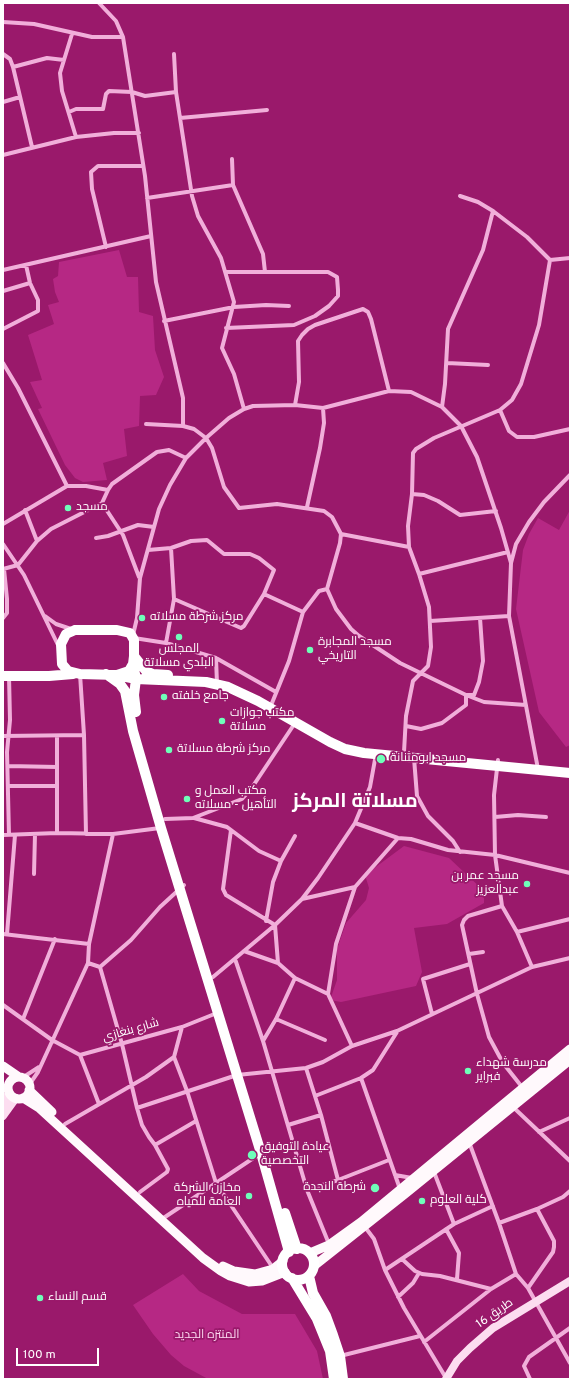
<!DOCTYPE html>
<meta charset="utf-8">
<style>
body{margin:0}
#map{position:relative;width:573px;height:1382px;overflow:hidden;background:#9a196b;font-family:Overpass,sans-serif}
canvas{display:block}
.frame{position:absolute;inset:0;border:4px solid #fff;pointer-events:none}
.scale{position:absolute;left:16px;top:1348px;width:83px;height:18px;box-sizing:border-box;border:2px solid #fff;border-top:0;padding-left:5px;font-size:12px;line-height:14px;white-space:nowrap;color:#fff;-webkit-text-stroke:3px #9a196b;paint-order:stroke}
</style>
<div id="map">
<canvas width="573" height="1382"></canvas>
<div class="frame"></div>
<div class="scale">100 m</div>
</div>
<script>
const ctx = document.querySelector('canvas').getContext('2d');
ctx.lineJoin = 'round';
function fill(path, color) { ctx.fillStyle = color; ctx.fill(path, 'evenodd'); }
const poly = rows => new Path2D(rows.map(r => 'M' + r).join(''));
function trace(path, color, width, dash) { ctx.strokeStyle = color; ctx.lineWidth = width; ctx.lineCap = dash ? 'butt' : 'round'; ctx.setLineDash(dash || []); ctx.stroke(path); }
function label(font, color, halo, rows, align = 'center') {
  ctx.font = font + ' Overpass,Cairo,sans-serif'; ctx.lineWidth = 3.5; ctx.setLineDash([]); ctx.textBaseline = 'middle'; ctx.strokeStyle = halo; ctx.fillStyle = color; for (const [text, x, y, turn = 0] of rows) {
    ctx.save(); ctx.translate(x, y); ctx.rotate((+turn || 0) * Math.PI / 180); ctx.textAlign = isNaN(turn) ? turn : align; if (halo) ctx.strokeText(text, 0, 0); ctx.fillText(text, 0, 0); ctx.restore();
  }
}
const green = poly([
 [119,250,127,277,138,277,139,312,153,316,155,350,164,377,156,395,140,396,139,426,124,429,127,456,103,463,107,480,83,482,75,478,65,465,38,409,42,408,30,382,42,380,28,335,54,324,48,305,59,302,55,292,53,279,58,276,59,262],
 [570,510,570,745,566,747,539,712,516,609,523,550,529,534,538,518,559,530],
 [404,846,449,858,484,891,484,903,447,924,414,928,422,972,416,986,341,1002,330,1000,337,980,337,949,346,923,366,900,369,888,365,875],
 [183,1274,199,1291,242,1314,295,1314,317,1351,323,1379,208,1379,184,1366,171,1355,153,1334,133,1305]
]);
const street = poly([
 [99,3,116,21,123,37,145,176,156,282,183,398,183,426],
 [3,22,34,24,92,37,123,37],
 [72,34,60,73,62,91,76,137],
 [3,54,10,59,13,67,32,147],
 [174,54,176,92,192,196,198,216,221,258,234,302,222,348,234,374,244,409],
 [13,67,47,58,64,60],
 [3,102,20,97],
 [69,112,76,109,103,109,106,94,109,91,132,92,145,96,176,92],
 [180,118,267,110],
 [3,155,76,137,114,133,139,133],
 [232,159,233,185,263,254,265,272],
 [460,196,478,202,493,211,527,237,550,260,570,258],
 [147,198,233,185],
 [106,247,92,189,91,172,98,166,143,166],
 [3,270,151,236],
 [3,291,30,283],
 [164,321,234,307,266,305,289,306],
 [226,328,294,325,315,316,329,306,338,296,338,290,337,277,328,272,226,272],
 [3,329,38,311,38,300,30,283,26,265],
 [3,363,18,388,67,486],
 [447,363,488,365],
 [295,405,299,382,298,341,302,335,308,329,315,325,363,309,368,312,371,319,389,391],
 [442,407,445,384,448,329,483,250,493,211],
 [500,410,509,431,517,437,534,437,570,429],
 [146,424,183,426,194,429,206,438,212,448,224,487,239,508,277,504,324,511,332,517,341,534,340,543,327,589,336,609,351,629,359,636,400,663,466,695,484,702,526,705],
 [412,494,424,495,438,501,460,515,496,511],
 [102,503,123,535,139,577],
 [307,507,320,448,324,423,323,408],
 [25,510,37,541],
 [3,524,67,486,86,486,108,490,112,484,157,452,169,450,186,458],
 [341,534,409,547],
 [96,538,108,536,138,525,154,527],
 [3,544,24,575,58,645],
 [148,550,171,548,191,541,207,540,224,554,250,554,259,558,274,570,264,594,244,626,241,628,174,599],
 [3,569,18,565,37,541,51,529,102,503,108,490],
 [419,574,508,552],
 [264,594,303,612],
 [45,616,56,624,71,629],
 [3,618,7,613,7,599,4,569],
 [430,621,509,616],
 [133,635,137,618,140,578,159,509,170,485,186,458,206,438,229,418,244,409,253,406,295,405,323,408,389,391,411,392,442,407,461,426,477,457,501,528,511,563],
 [134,638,166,643,216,658,276,692],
 [166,643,174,599,171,548],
 [216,658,217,684],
 [80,674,84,735,86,834],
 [272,703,289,661,303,612,319,591,327,589],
 [406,726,421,729,442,723,466,705,466,695,474,695,479,682,483,661,480,618],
 [3,736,84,735],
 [57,736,57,833],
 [404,752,406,716,413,681,428,666,431,647,429,607,419,574,409,547,408,526,412,494,413,453,416,449,434,438,500,410,512,400,521,384,539,325,550,260],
 [414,758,417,796,428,816,453,841,460,852],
 [498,760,494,795,495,855,502,906,517,932,532,967],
 [8,766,57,767],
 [538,769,509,616,511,563,516,544,529,522,544,502,570,475],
 [8,786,57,786],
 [495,817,518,815,546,817],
 [194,818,227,827,259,851,281,861],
 [165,819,193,818,242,799,251,789,295,723],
 [355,823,398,838,411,839,448,850,495,855,570,873],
 [231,830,223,889,226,895,275,925,278,963],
 [3,835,57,833,113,834,160,828],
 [9,835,7,752,10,720,9,676],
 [34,874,35,834],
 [302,899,318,878,355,823,370,787,376,754],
 [502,906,468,916,464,920,462,925,477,994,489,1037,503,1063,522,1087],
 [266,921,273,882,281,861,295,836],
 [517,932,570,919],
 [3,934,89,944],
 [7,934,15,835],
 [244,951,278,963,295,978,328,994],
 [469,954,483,952],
 [235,959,263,1041,307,1190,329,1244],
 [88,963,100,967,122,1044,137,1108,142,1125,149,1137,155,1145,196,1121],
 [100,967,131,940,160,907,184,885],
 [213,977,275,925,302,899,355,887,398,838],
 [3,1005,52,1040,80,1055,182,1027,217,1013],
 [432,1014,423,979,470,964],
 [23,1019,55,939],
 [276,1019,325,1040],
 [263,1041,276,1019,295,978],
 [352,1046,328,994,336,944,355,887],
 [80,1055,99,1104],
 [174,1057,187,1091,216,1183,273,1268],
 [306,1068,321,1115,338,1180],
 [22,1078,39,1067],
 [361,1078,400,1189],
 [29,1085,38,1072,88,963,89,944,113,834],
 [315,1096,361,1078,373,1070,397,1032],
 [513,1107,570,1161],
 [137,1108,237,1075,306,1068,323,1062,352,1046,397,1031,532,967,570,958],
 [65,1124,146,1077,174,1057,182,1027],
 [288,1125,321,1115],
 [539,1132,570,1118],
 [469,1142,499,1223,537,1209,563,1197,570,1191],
 [434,1172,454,1224],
 [395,1175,412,1178],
 [307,1190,338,1180,389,1160],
 [140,1192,167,1172,168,1169,155,1145],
 [162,1219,261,1153],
 [499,1223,516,1274,528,1288,570,1363],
 [365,1227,374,1239,385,1270,404,1308,446,1378],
 [446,1229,459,1253,457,1279],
 [402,1259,415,1271,422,1274,440,1276,491,1289],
 [385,1270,454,1224,493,1206],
 [528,1288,553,1252,554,1247,554,1241,537,1209],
 [398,1297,413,1283,419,1273],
 [424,1342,491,1289,516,1274],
 [340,1356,420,1336],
 [530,1379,524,1366,529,1357,570,1328]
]);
const secondary = poly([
 [3,1107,9,1092],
 [3,1116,16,1098],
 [446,1379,457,1361,470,1348,493,1328,570,1281]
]);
const primary = poly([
 [3,1066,19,1077],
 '8 1088a11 11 0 1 1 22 0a11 11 0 1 1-22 0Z',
 [29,1090,52,1112],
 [23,1098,39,1108,203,1258,221,1271,230,1276,249,1282,262,1281,285,1272],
 [310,1253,329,1245,361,1222,570,1049],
 [223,1266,234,1271,255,1274,273,1269,283,1261],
 [314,1266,405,1194,570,1060]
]);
const highway = poly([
 [75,630,117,630,130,633,134,640,134,656,133,664,129,671,117,675,80,674,68,671,62,664,61,644,66,634,75,630],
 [134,656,146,671,153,674,168,675],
 [133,664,136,679,134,695,136,712],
 [106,674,120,684,125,691,133,731,161,828,261,1153,289,1252],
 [117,675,136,679,206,682,228,687,258,701,330,742,345,749,364,753,570,773],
 [3,676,49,676,73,674],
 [285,1213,297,1249],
 '282 1264a16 16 0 1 1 32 0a16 16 0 1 1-32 0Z',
 [309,1276,313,1293,326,1316,333,1335,340,1356,343,1379],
 [292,1278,317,1319,330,1351,334,1379]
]);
const markers = [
 [68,508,4,"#6fffb9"],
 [142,618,4,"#6fffb9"],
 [179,637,4,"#6fffb9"],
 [310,650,4,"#6fffb9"],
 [164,697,4,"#6fffb9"],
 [222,721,4,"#6fffb9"],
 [169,750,4,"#6fffb9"],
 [381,759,5,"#6fffb9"],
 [187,799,4,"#6fffb9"],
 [527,884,4,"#6fffb9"],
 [468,1071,4,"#6fffb9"],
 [252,1155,5,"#6fffb9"],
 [375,1188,5,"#6fffb9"],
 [249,1196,4,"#6fffb9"],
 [422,1201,4,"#6fffb9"],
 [40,1298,4,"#6fffb9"]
];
const poiNames = [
 ["مسجد",76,508],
 ["مركز شرطة مسلاته",150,618],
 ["مسجد المجابرة",318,643],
 ["التاريخي",318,657],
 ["المجلس",179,650,"center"],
 ["البلدي مسلاتة",179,664,"center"],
 ["جامع خلفته",172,697],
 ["مكتب جوازات",230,714],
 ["مسلاتة",230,728],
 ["مركز شرطة مسلاتة",177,750],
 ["مسجد ابومثنانة",390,759],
 ["مكتب العمل و",195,792],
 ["التأهيل - مسلاته",195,806],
 ["مسجد عمر بن",519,877,"right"],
 ["عبدالعزيز",519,891,"right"],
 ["مدرسة شهداء",476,1064],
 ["فبراير",476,1078],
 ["عيادة التوفيق",261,1148],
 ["التخصصية",261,1162],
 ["شرطة النجدة",366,1188,"right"],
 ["مخازن الشركة",241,1189,"right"],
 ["العامة للمياه",241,1203,"right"],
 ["كلية العلوم",430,1201],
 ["قسم النساء",48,1298]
];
const streetNames = [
 ["شارع بنغازي",131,1031,-16],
 ["طريق 16",495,1314,-35]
];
const parkNames = [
 ["المنتزه الجديد",207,1336]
];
const townNames = [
 ["مسلاتة المركز",355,803]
];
fill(green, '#b62884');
trace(street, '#f1afda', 4);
trace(secondary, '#fcddf0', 8);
trace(primary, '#fff9fc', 9);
trace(highway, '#fff', 10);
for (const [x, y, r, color] of markers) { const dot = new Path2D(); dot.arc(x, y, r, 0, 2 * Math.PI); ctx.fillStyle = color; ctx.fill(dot); trace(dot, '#9a196b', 1.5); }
label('12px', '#fff', '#9a196b', poiNames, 'left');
label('12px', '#fff', '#9a196b', streetNames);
label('12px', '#fcd6ef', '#9a196b', parkNames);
label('bold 20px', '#fff', '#9a196b', townNames);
</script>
